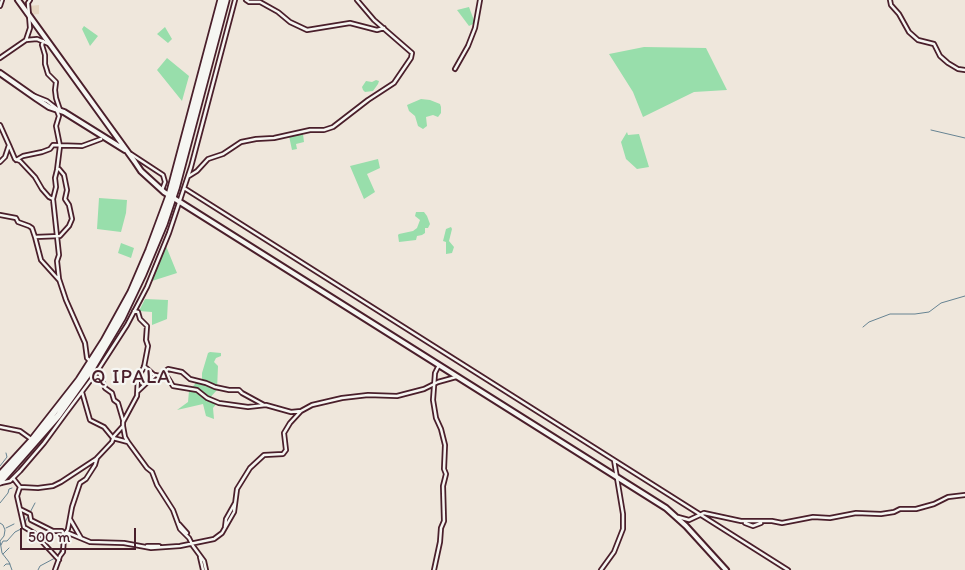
<!DOCTYPE html>
<style>
body{margin:0}
#map{position:relative;width:965px;height:570px;overflow:hidden;background:#efe7dc;font-family:Itim,sans-serif}
canvas{display:block}
.scale{position:absolute;left:20px;top:528px;width:116px;height:22px;box-sizing:border-box;border:2px solid #4a1f2b;border-top:0;padding-left:6px;font-size:15px;line-height:18px;white-space:nowrap;color:#4a1f2b;-webkit-text-stroke:4px #f6f6f2;paint-order:stroke}
</style>
<div id="map">
<canvas width="965" height="570"></canvas>
<div class="scale">500 m</div>
</div>
<script>
const ctx = document.querySelector('canvas').getContext('2d');
ctx.lineJoin = 'round';
function fill(path, color) { ctx.fillStyle = color; ctx.fill(path, 'evenodd'); }
const poly = rows => new Path2D(rows.map(r => 'M' + r).join(''));
function trace(path, color, width, dash) { ctx.strokeStyle = color; ctx.lineWidth = width; ctx.lineCap = dash ? 'butt' : 'round'; ctx.setLineDash(dash || []); ctx.stroke(path); }
function label(font, color, halo, rows, align = 'center') {
  ctx.font = font + ' Itim,sans-serif'; ctx.lineWidth = 4.5; ctx.setLineDash([]); ctx.textBaseline = 'middle'; ctx.strokeStyle = halo; ctx.fillStyle = color; for (const [text, x, y, turn = 0] of rows) {
    ctx.save(); ctx.translate(x, y); ctx.rotate((+turn || 0) * Math.PI / 180); ctx.textAlign = isNaN(turn) ? turn : align; if (halo) ctx.strokeText(text, 0, 0); ctx.fillText(text, 0, 0); ctx.restore();
  }
}
const built = poly([
 [26,1,29,6,39,5,39,14,29,15,21,5]
]);
const green = poly([
 [469,7,475,23,469,26,457,10],
 [84,26,98,36,90,46,82,29],
 [165,27,172,39,168,43,157,34],
 [644,47,706,48,727,90,694,92,643,117,633,92,609,54],
 [167,58,189,76,182,101,157,70],
 [376,80,379,81,378,84,373,91,365,92,363,90,362,87,366,81,372,82],
 [421,99,430,100,440,104,441,107,441,113,438,117,433,115,426,117,427,126,423,129,418,126,415,116,409,111,407,105],
 [627,132,628,135,639,134,649,167,637,169,626,159,621,142],
 [303,134,304,142,296,144,297,149,292,150,289,136],
 [378,159,380,168,367,174,375,192,364,199,350,166],
 [99,198,127,200,126,213,121,232,97,229],
 [416,212,424,212,427,216,430,224,428,228,425,228,425,233,422,235,417,236,416,240,399,242,398,235,399,234,413,231,417,228,420,220,415,216],
 [451,227,452,229,449,241,454,247,452,253,446,254,446,242,443,241,446,229],
 [121,243,134,248,131,258,118,253],
 [166,246,177,273,152,281],
 [145,299,168,300,167,319,152,325,152,312,139,311],
 [210,352,221,353,221,356,216,358,214,362,218,366,217,390,206,402,210,399,217,403,213,408,214,419,206,416,203,404,177,410,188,402,189,391,195,384,195,381,200,381,201,384,205,383,202,382,202,373,208,353]
]);
const stream = poly([
 [931,130,965,138],
 [863,327,869,322,890,314,915,314,929,312,941,303,965,296],
 [0,466,7,457,6,453],
 [0,503,8,493,9,489,12,488],
 [0,523,3,525,5,530,4,536,0,541,2,553,9,562,12,570],
 [24,524,35,503],
 [6,528,14,524],
 [1,545,3,541,7,541,15,532,23,528],
 [3,554,9,548],
 [58,556,62,545],
 [4,566,6,564,10,564],
 [38,570,40,566,55,558]
]);
const minor = poly([
 [30,0,28,3,30,28,26,40,37,39,49,44],
 [246,0,249,2,260,2,278,12,290,22,307,30,350,23,377,30,384,28],
 [890,0,891,5,899,14,909,32,918,40,934,44,940,56,948,63,958,69,965,70],
 [0,6,2,0],
 [43,41,42,45,45,55,45,64,48,74,56,82,55,90,56,98,60,110],
 [0,58,26,40],
 [455,69,468,46,475,28,480,0],
 [32,95,47,101,56,108,59,116,56,126,60,146,57,170,55,178,56,187,53,199,59,255,57,261,59,279,66,300,85,343,87,358,90,361],
 [0,125,9,145,5,157,0,162],
 [9,145,15,159,20,161,35,177,42,189,49,197,53,199],
 [131,154,163,175,165,182,162,190],
 [16,160,23,156,42,152,50,149,53,145,82,146,101,139],
 [189,176,197,171,208,159,223,154,241,142,256,139,274,138,310,130,324,130,333,127,368,100,394,83,411,58,412,53,374,20,357,0],
 [184,188,788,570],
 [0,215,16,218,18,222,29,226,32,228,35,237,60,236,69,226,72,219,69,205,65,199,67,190,64,175,59,169],
 [35,237,41,260,59,280],
 [144,366,154,375],
 [98,370,105,388,112,393,114,400,118,403,123,420],
 [159,376,168,369,182,372,190,379,206,383,215,387,229,390,239,390,242,393,264,405],
 [138,391,155,375,168,378,173,386,197,390,207,398,219,403,248,407,266,405,291,412,301,411],
 [82,392,90,420,104,427,113,438,128,442,147,468,152,472,157,485,173,510,180,529,189,538,193,546,204,561,206,570],
 [123,426,125,437,128,442],
 [0,427,20,431,31,439],
 [13,478,20,487,17,496,24,527,34,533,59,560],
 [1,483,10,481,20,471,44,443,66,413,96,373,127,325,147,287,169,233,191,167,235,0],
 [20,487,38,488,53,486,61,482,96,459,112,442,114,436,123,426,123,422,137,396,138,377,144,367,148,346,146,340,147,326,140,319,138,312,134,311],
 [20,509,30,514,31,520,53,531,62,531,65,535],
 [678,517,689,520,704,513,741,521,772,521,782,523,813,517,830,518,856,513,881,514,894,512,900,509,916,509,934,504,948,497,965,495],
 [70,519,81,538],
 [745,523,753,526,761,523],
 [179,524,187,533],
 [225,527,226,519,235,503],
 [66,532,90,542,124,543,151,548,180,546,214,539,222,533,234,512,237,489,250,468,264,455,283,454,286,450,284,433,290,423,301,411,312,405,342,398,368,395,397,396,424,389,438,382,456,377],
 [147,546,159,546],
 [200,557,203,570],
 [55,570,60,556,63,552,64,537,68,529,72,507,80,483,86,479,95,465,97,458],
 [434,570,440,542,441,528,444,521,443,486,446,474,444,469,445,445,441,429,436,418,433,400,435,373,439,365],
 [601,570,614,552,623,529,623,514,614,460]
]);
const tertiary = poly([
 [18,0,135,162,141,171,164,192,666,508,686,526,726,570],
 [0,73,37,99,49,107,64,112,125,150]
]);
const trunk = poly([
 [0,475,32,440,79,380,104,341,131,292,149,250,169,196,221,0],
 [0,482,58,416,91,370,122,318,143,274,164,224,176,188,226,0]
]);
const quarterNames = [
 ["Q IPALA",131,378]
];
fill(built, '#e6d6c1');
fill(green, '#98deab');
trace(stream, '#668392', 1);
trace(minor, '#4a1f2b', 6);
trace(tertiary, '#4a1f2b', 8);
trace(trunk, '#4a1f2b', 9);
trace(minor, '#f6f6f2', 2.5);
trace(tertiary, '#f6f6f2', 4);
trace(trunk, '#f6f6f2', 5.5);
ctx.letterSpacing = '1px';
label('20px', '#4a1f2b', '#f6f6f2', quarterNames);
ctx.letterSpacing = '0px';
</script>
